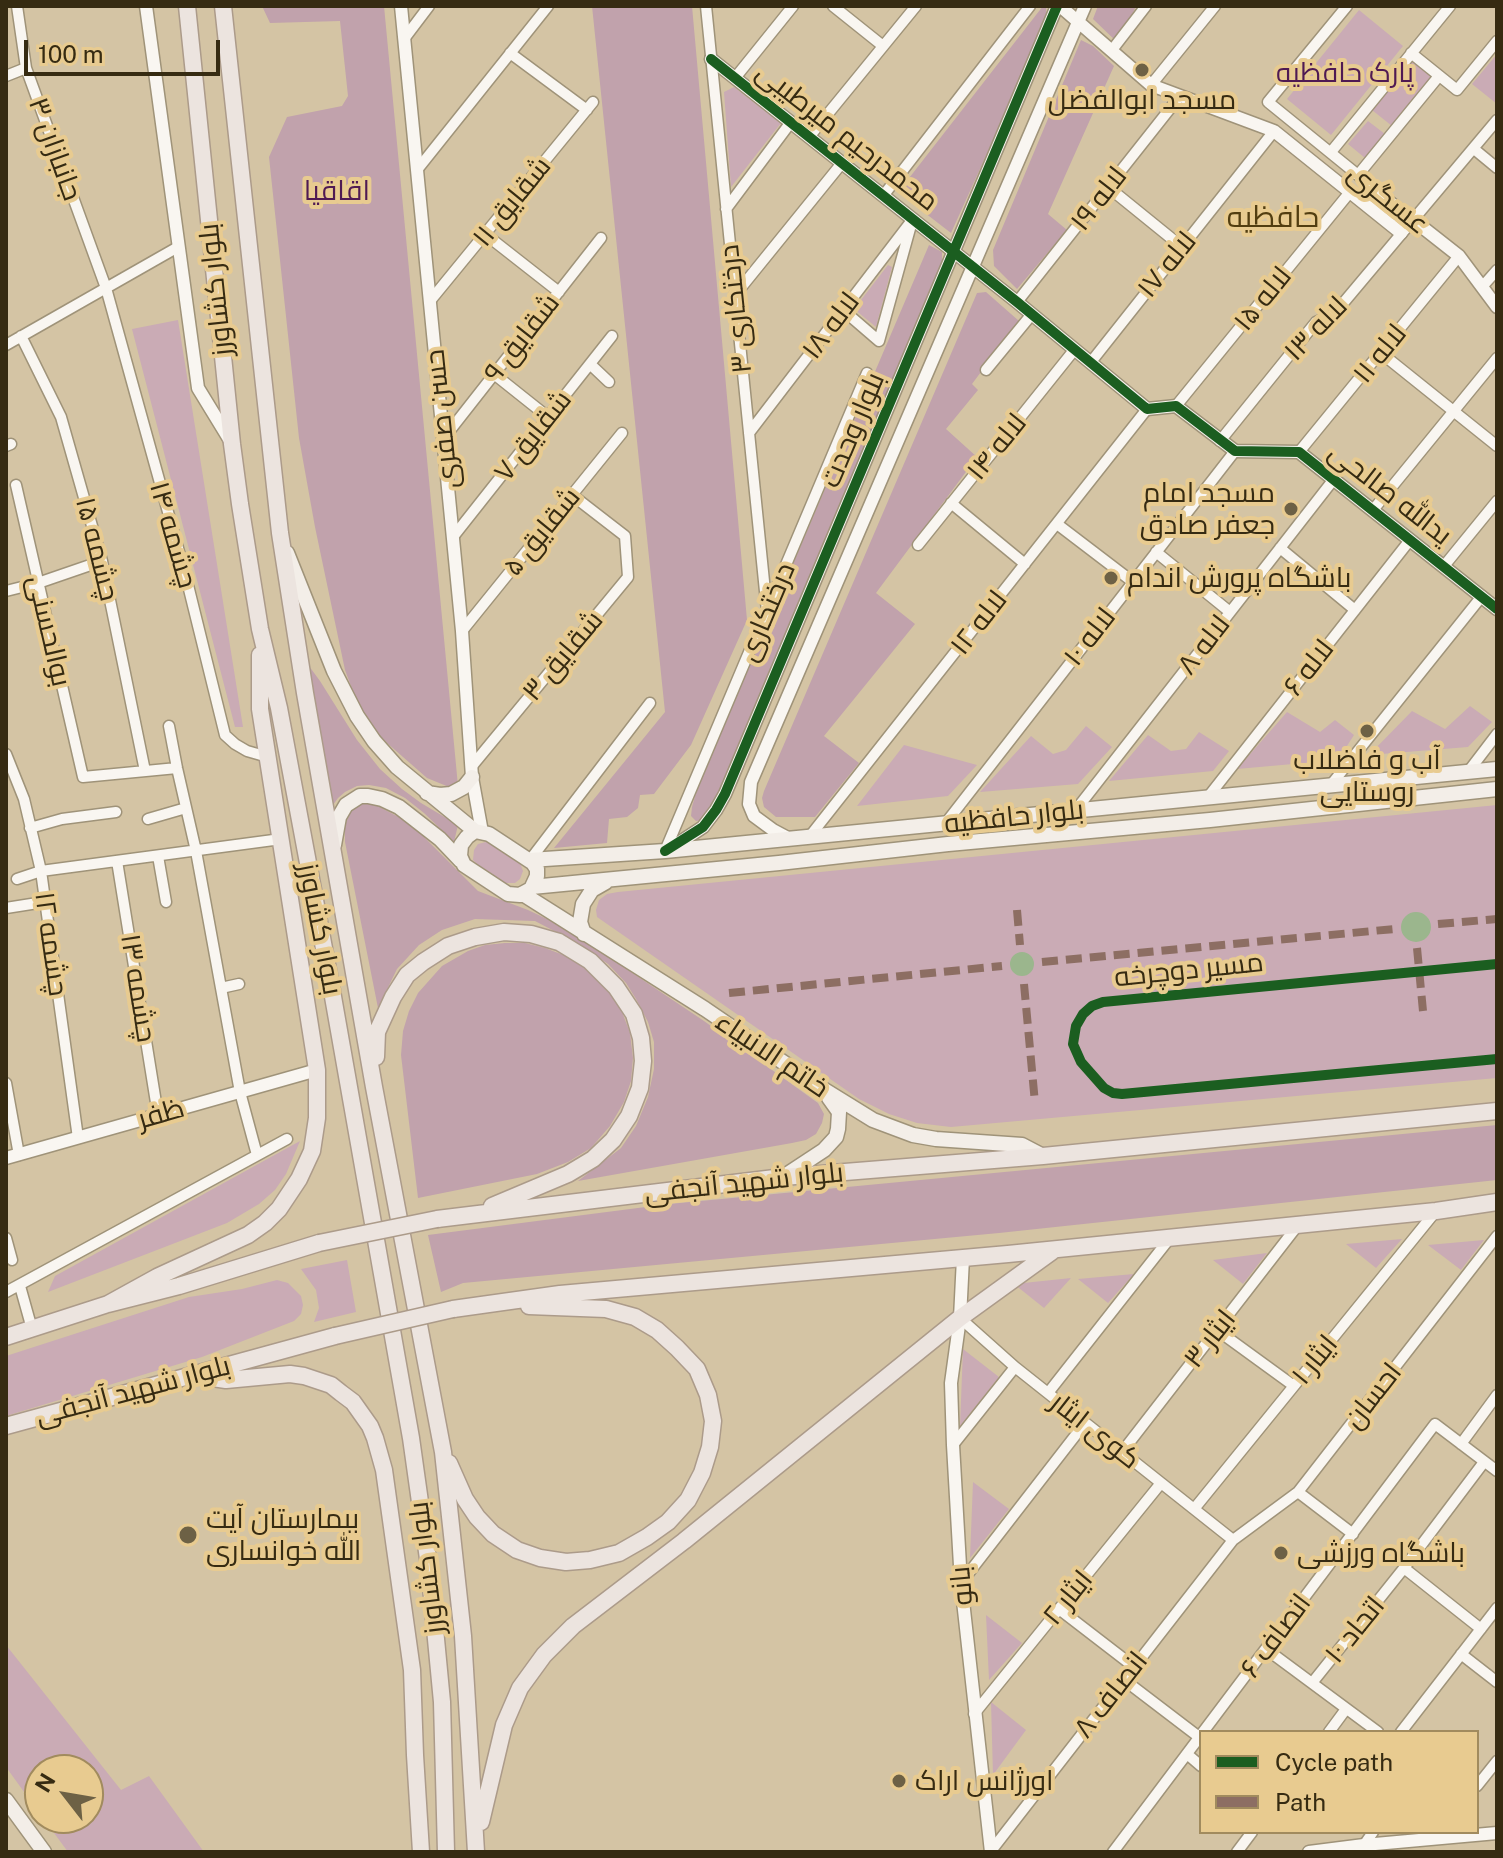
<!DOCTYPE html>
<meta charset="utf-8">
<style>
body{margin:0}
#map{position:relative;width:1503px;height:1858px;overflow:hidden;background:#d4c4a4;font-family:"Public Sans",sans-serif}
canvas{display:block}
.frame{position:absolute;inset:0;border:8px solid #362b12;pointer-events:none}
.legend{position:absolute;left:1199px;top:1730px;width:280px;height:104px;box-sizing:border-box;background:#e8cb90;border:2px solid #a18b5e;margin:0;padding:10px 14px;list-style:none;font-size:24px;color:#362b12}
.legend li{display:flex;align-items:center;gap:16px;height:40px}
.legend b{width:40px;border:2px solid #a18b5e}
.north{position:absolute;left:24px;top:1754px;width:80px;height:80px;box-sizing:border-box;background:#e8cb90;border:2px solid #a18b5e;border-radius:50%;rotate:301deg;font-size:22px;font-weight:700;line-height:32px;text-align:center;color:#362b12}
.north::after{content:'';display:block;margin:auto;width:28px;height:36px;background:#6d6145;clip-path:polygon(50% 0,100% 100%,50% 72%,0 100%)}
.scale{position:absolute;left:24px;top:40px;width:196px;height:36px;box-sizing:border-box;border:4px solid #362b12;border-top:0;padding-left:10px;font-size:24px;line-height:28px;white-space:nowrap;color:#362b12;-webkit-text-stroke:6px #e8cb90;paint-order:stroke}
</style>
<div id="map">
<canvas width="1503" height="1858"></canvas>
<div class="frame"></div>
<ul class="legend">
<li><b style="height:10px;background:#1b5e20"></b>Cycle path</li>
<li><b style="height:10px;background:#8d6e63"></b>Path</li>
</ul>
<div class="north">N</div>
<div class="scale">100 m</div>
</div>
<script>
const ctx = document.querySelector('canvas').getContext('2d');
ctx.lineJoin = 'round';
function fill(path, color) { ctx.fillStyle = color; ctx.fill(path, 'evenodd'); }
const poly = rows => new Path2D(rows.map(r => 'M' + r).join(''));
function trace(path, color, width, dash) { ctx.strokeStyle = color; ctx.lineWidth = width; ctx.lineCap = dash ? 'butt' : 'round'; ctx.setLineDash(dash || []); ctx.stroke(path); }
function label(font, color, halo, rows, align = 'center') {
  ctx.font = font + ' "Public Sans",Cairo,sans-serif'; ctx.lineWidth = 8; ctx.setLineDash([]); ctx.textBaseline = 'middle'; ctx.strokeStyle = halo; ctx.fillStyle = color; for (const [text, x, y, turn = 0] of rows) {
    ctx.save(); ctx.translate(x, y); ctx.rotate((+turn || 0) * Math.PI / 180); ctx.textAlign = isNaN(turn) ? turn : align; if (halo) ctx.strokeText(text, 0, 0); ctx.fillText(text, 0, 0); ctx.restore();
  }
}
const green = poly([
 [1359,10,1403,46,1331,135,1287,99],
 [1497,54,1497,104,1472,84],
 [1412,61,1431,77,1392,126,1372,110],
 [734,87,781,123,731,187,724,92],
 [1368,121,1385,134,1365,158,1348,144],
 [888,265,892,267,876,327,854,309],
 [178,320,243,727,235,727,132,329],
 [1470,706,1492,722,1468,747,1369,755,1412,711,1445,729],
 [1287,712,1320,732,1335,720,1354,735,1338,760,1237,769],
 [1086,726,1112,747,1078,784,980,792,1031,736,1053,754,1066,750],
 [1199,732,1229,751,1213,771,1109,781,1148,735,1171,751,1186,749],
 [904,745,977,765,948,796,857,806],
 [1497,805,1497,1078,951,1127,917,1123,889,1114,859,1099,597,917,596,910,599,900,607,894,618,892],
 [486,842,490,843,520,863,523,871,520,879,515,883,505,883,478,865,473,860,474,850,478,844],
 [300,1141,286,1174,275,1190,259,1204,227,1223,48,1292,55,1276],
 [1402,1239,1376,1268,1346,1244],
 [1484,1240,1461,1270,1428,1245],
 [1267,1253,1243,1284,1213,1260],
 [347,1260,356,1312,314,1322,319,1308,316,1290,301,1269],
 [1134,1274,1108,1303,1078,1279],
 [1071,1278,1044,1308,1014,1284],
 [277,1280,288,1283,301,1296,303,1305,301,1314,294,1321,202,1357,6,1416,6,1356,189,1297,242,1289],
 [963,1349,999,1377,960,1426],
 [973,1482,1009,1509,970,1558],
 [986,1615,1022,1643,989,1680],
 [6,1645,121,1790,149,1776,204,1852,68,1852,43,1818,88,1818,88,1770,40,1770,40,1814,6,1767],
 [991,1702,1026,1730,993,1775]
]);
const forest = poly([
 [262,6,384,6,458,786,449,787,427,778,387,743,370,725,359,708,345,670,315,527,299,438,269,157,287,117,342,106,348,96,340,21,270,23],
 [592,6,692,6,747,620,691,745,654,794,640,795,638,808,627,817,609,819,607,843,554,848,665,712],
 [1043,6,1046,6,1047,21,951,233,903,196,906,182],
 [1098,6,1136,6,1119,44,1093,19],
 [1081,40,1093,46,1114,66,1048,214,1067,230,1017,289,994,266,993,250],
 [929,245,942,252,942,266,718,797,703,820,696,821,691,816,692,807,697,789],
 [986,292,1019,321,972,384,978,390,946,429,977,457,876,593,915,624,824,736,859,763,815,817,776,817,764,807,762,798,764,791,977,293],
 [309,666,320,681,357,740,380,769,402,789,421,803,458,825,454,842,424,813,405,798,386,788,369,785,357,786,345,792,338,798,333,805],
 [361,804,374,804,410,823,478,891,528,910,549,920,613,960,704,1021,818,1103,824,1114,822,1123,816,1134,806,1140,792,1143,578,1181,621,1148,636,1126,648,1097,654,1069,654,1042,648,1022,636,999,626,983,608,964,579,944,535,921,475,919,442,930,419,945,397,969,378,1008,345,842,345,825,351,811],
 [505,943,525,943,545,948,566,956,583,967,603,983,621,1009,630,1033,633,1058,631,1081,624,1102,610,1126,591,1148,568,1162,537,1174,418,1198,401,1055,403,1031,409,1011,418,993,442,966,468,951,485,945],
 [1497,1125,1497,1180,999,1233,463,1283,441,1292,428,1235,669,1204]
]);
const water = poly([
 '1401 927a15 15 0 1 1 30 0a15 15 0 1 1-30 0Z',
 '1010 964a12 12 0 1 1 24 0a12 12 0 1 1-24 0Z'
]);
const minor = poly([
 [17,6,26,68,106,288,186,577,225,735,235,744,247,751,268,757],
 [706,6,767,611],
 [833,6,883,46],
 [1347,6,1268,102,1412,219],
 [404,39,429,6],
 [1112,50,1146,6],
 [510,53,587,110],
 [1411,53,1457,90,1497,41],
 [6,76,26,68],
 [735,78,793,6],
 [1151,85,1215,6],
 [809,137,916,6],
 [1474,149,1497,168],
 [1331,152,1450,6],
 [417,170,548,6],
 [1358,175,1439,76],
 [1108,187,1182,247],
 [883,196,1030,6],
 [726,209,791,122],
 [485,234,559,292],
 [1482,287,1497,270],
 [735,295,842,163],
 [430,301,593,102],
 [1017,302,1180,96],
 [843,310,879,341,911,225],
 [21,336,61,417,102,561,145,771],
 [6,345,178,247],
 [1381,353,1497,446],
 [1091,362,1274,131],
 [590,364,609,382],
 [986,370,1032,314],
 [494,374,548,417],
 [1176,406,1350,192],
 [749,433,913,219],
 [444,438,601,238],
 [1220,441,1316,322,1334,314,1497,120],
 [6,446,11,444],
 [1299,452,1459,256],
 [16,485,83,777,177,768],
 [951,503,1025,564],
 [1373,510,1497,358],
 [1057,524,1133,582],
 [453,537,612,336],
 [918,545,1075,349],
 [1280,548,1355,610],
 [1156,552,1230,612],
 [1444,566,1497,501],
 [6,591,38,583,102,561],
 [462,631,622,433],
 [169,726,177,768,196,851,240,1092,257,1155],
 [6,754,24,799,41,871,78,1138],
 [472,766,628,577,625,536,572,495],
 [1468,772,1497,734],
 [1330,786,1482,596],
 [1208,797,1410,540],
 [1075,811,1334,479],
 [148,819,186,808],
 [945,824,1235,451],
 [30,828,62,819,116,812],
 [810,836,1147,409],
 [665,851,867,373],
 [158,856,166,902],
 [530,860,650,703],
 [117,861,158,1115],
 [17,879,41,871,281,839],
 [6,908,44,902],
 [221,988,239,984],
 [6,1083,19,1155],
 [6,1238,12,1260],
 [20,1286,32,1329],
 [6,1292,287,1139],
 [960,1318,1015,1367,1233,1540],
 [1217,1330,1294,1386],
 [1048,1393,1170,1238],
 [1461,1444,1497,1395],
 [953,1445,1015,1367],
 [1122,1452,1298,1225],
 [1298,1492,1353,1534],
 [1194,1509,1436,1211],
 [1404,1568,1481,1629],
 [961,1583,1085,1423],
 [1059,1609,1133,1666],
 [1266,1649,1378,1732],
 [1461,1654,1497,1682],
 [1123,1679,1199,1737],
 [1312,1683,1404,1568,1484,1462],
 [974,1714,1161,1483],
 [1203,1732,1435,1424,1497,1471],
 [1329,1732,1346,1709],
 [1401,1732,1497,1608],
 [1187,1754,1201,1766],
 [1477,1786,1497,1761],
 [1364,1845,1373,1832],
 [991,1851,1233,1540,1298,1492,1497,1236],
 [1113,1852,1201,1735],
 [1237,1852,1252,1832]
]);
const tertiary = poly([
 [146,6,198,388,231,442],
 [401,6,462,631,472,777,482,832],
 [1060,6,1151,85,1274,131,1401,233],
 [711,59,1017,302,1147,409,1176,406,1235,451,1299,452,1497,609],
 [1412,219,1459,256,1497,307],
 [788,838,773,830,754,816,749,804,751,782,1085,6],
 [668,850,703,827,716,810,725,794,1057,6],
 [6,1158,317,1070],
 [963,1258,960,1318,951,1383,953,1445,961,1583,991,1852],
 [1309,1852,1364,1845,1497,1833]
]);
const secondary = poly([
 [287,553,334,671,357,716,374,741,397,767,475,831],
 [427,793,440,795,451,794,464,787,472,777],
 [475,831,489,834,533,863,537,869,537,876,531,889,520,895,508,894,464,865,460,856,461,845,467,837,475,831],
 [334,845,339,817,346,805,360,796,368,796,382,799,399,807,440,839,461,861],
 [530,860,665,851,1497,769],
 [532,887,779,863,948,844,1210,820,1497,789],
 [523,894,705,1009,818,1086,873,1120,913,1135,936,1139,1022,1145,1043,1156],
 [584,934,580,922,583,904,592,890,606,882],
 [783,1177,824,1150,836,1137,838,1129,839,1112,829,1098],
 [6,1800,44,1852]
]);
const primary = poly([
 [187,6,232,444,240,504,260,629,279,708,332,991,411,1438,429,1566,442,1702,446,1852],
 [223,6,280,533,305,693,374,1087,443,1452,463,1636,476,1852],
 [376,1057,377,1032,393,997,407,975,423,962,448,946,475,937,504,932,531,934,559,942,590,961,616,987,634,1014,641,1038,643,1061,640,1088,629,1116,613,1140,593,1159,568,1174,492,1206],
 [437,1219,783,1177,1043,1156,1497,1111],
 [108,1304,157,1277,248,1235,265,1223,279,1209,299,1179,312,1151,317,1118,317,1070,260,709,260,655],
 [453,1309,560,1294,1008,1254,1436,1211,1497,1202],
 [6,1337,108,1304,179,1286,319,1243],
 [193,1375,226,1380,290,1374,304,1376,331,1385,341,1393,353,1402,370,1426,375,1438,384,1470,412,1670,415,1755,421,1852],
 [6,1426,335,1336],
 [449,1463,465,1499,477,1517,493,1534,517,1550,540,1558,566,1562,590,1560,619,1553,647,1537,668,1522,688,1500,702,1473,710,1447,713,1421,708,1395,697,1369,677,1348,657,1330,635,1317,606,1309,529,1306],
 [481,1822,504,1725,520,1688,544,1655,573,1626,684,1541,960,1318,1054,1250]
]);
const primaryBridge = poly([
 [319,1243,437,1219],
 [335,1336,453,1309]
]);
const quiet = poly([
 [1017,910,1020,945],
 [1438,924,1497,919],
 [1417,948,1423,1011],
 [1042,962,1394,929],
 [1024,984,1035,1103],
 [729,993,1002,966]
]);
const cycleway = poly([
 [711,59,1017,302,1147,409,1176,406,1235,451,1299,452,1497,609],
 [665,851,703,827,716,810,725,794,1057,6],
 [1497,964,1103,1002,1092,1006,1083,1014,1076,1026,1073,1044,1081,1062,1104,1088,1113,1093,1122,1094,1497,1059]
]);
const markers = [
 [1142,70,8,"#6d6145"],
 [1291,509,8,"#6d6145"],
 [1111,578,8,"#6d6145"],
 [1367,731,8,"#6d6145"],
 [188,1535,10,"#6d6145"],
 [1281,1553,8,"#6d6145"],
 [899,1781,8,"#6d6145"]
];
const parkNames = [
 ["پارک حافظیه",1345,73],
 ["اقاقیا",337,191]
];
const poiNames = [
 ["مسجد ابوالفضل",1142,100,"center"],
 ["مسجد امام",1275,493,"right"],
 ["جعفر صادق",1275,525,"right"],
 ["باشگاه پرورش اندام",1127,578],
 ["آب و فاضلاب",1367,760,"center"],
 ["روستایی",1367,792,"center"],
 ["بیمارستان آیت",206,1519],
 ["الله خوانساری",206,1551],
 ["باشگاه ورزشی",1297,1553],
 ["اورژانس اراک",915,1781]
];
const streetNames = [
 ["محمدرحیم میرطیبی",847,137,38],
 ["جانبازان ۳",55,149,70],
 ["لاله ۱۹",1099,199,-52],
 ["عسگری",1388,199,39],
 ["شقایق ۱۱",512,202,-51],
 ["لاله ۱۷",1167,265,-51],
 ["بلوار کشاورز",216,290,-96],
 ["لاله ۱۵",1263,299,-51],
 ["درختکاری ۳",736,309,-96],
 ["لاله ۱۸",831,326,-53],
 ["لاله ۱۳",1316,329,-46],
 ["شقایق ۹",522,338,-52],
 ["لاله ۱۱",1380,354,-51],
 ["حسن صفری",442,419,-96],
 ["بلوار وحدت",853,430,-67],
 ["شقایق ۷",533,436,-52],
 ["لاله ۱۴",997,447,-51],
 ["یدالله صالحی",1390,494,38],
 ["شقایق ۵",542,532,-51],
 ["چشمه ۱۴",173,535,74],
 ["چشمه ۱۵",97,549,76],
 ["درختکاری",767,612,-67],
 ["لاله ۱۲",979,623,-52],
 ["بوالحسنی",49,631,77],
 ["لاله ۱۰",1090,637,-52],
 ["لاله ۸",1204,645,-52],
 ["شقایق ۳",563,656,-50],
 ["لاله ۶",1309,668,-52],
 ["بلوار حافظیه",1014,817,-6],
 ["بلوار کشاورز",320,929,79],
 ["چشمه ۱۲",51,944,82],
 ["مسیر دوچرخه",1189,970,-6],
 ["چشمه ۱۳",138,988,81],
 ["خاتم الانبیاء",772,1055,34],
 ["ظفر",161,1114,-16],
 ["بلوار شهید آنجفی",744,1183,-6],
 ["ایثار ۳",1210,1339,-52],
 ["ایثار ۱",1315,1360,-51],
 ["بلوار شهید آنجفی",133,1391,-15],
 ["احسان",1373,1396,-52],
 ["کوی ایثار",1095,1431,38],
 ["بلوار کشاورز",427,1568,-97],
 ["بانو",962,1586,-95],
 ["ایثار ۲",1068,1598,-51],
 ["اتحاد ۱۰",1355,1630,-51],
 ["انصاف ۶",1276,1636,-53],
 ["انصاف ۸",1111,1695,-52]
];
const neighbourhoodNames = [
 ["حافظیه",1273,218]
];
fill(green, '#caabb5');
fill(forest, '#c1a2ac');
fill(water, '#9bb68d');
trace(minor, '#9f9379', 13);
trace(tertiary, '#9f9379', 15);
trace(secondary, '#9f9379', 17);
trace(primary, '#ac9b8a', 19);
trace(minor, '#f9f6f1', 10);
trace(tertiary, '#f9f6f1', 12);
trace(secondary, '#f3eee8', 14);
trace(primary, '#ece4df', 16);
trace(primaryBridge, '#ac9b8a', 19, []);
trace(primaryBridge, '#ece4df', 16);
trace(quiet, '#8d6e63', 8, [16, 8]);
trace(cycleway, '#1b5e20', 10);
for (const [x, y, r, color] of markers) { const dot = new Path2D(); dot.arc(x, y, r, 0, 2 * Math.PI); ctx.fillStyle = color; ctx.fill(dot); trace(dot, '#e8cb90', 3); }
label('28px', '#4f1a53', '#e8cb90', parkNames);
label('28px', '#362b12', '#e8cb90', poiNames, 'left');
label('28px', '#362b12', '#e8cb90', streetNames);
label('30px', '#523e11', '#e8cb90', neighbourhoodNames);
</script>
